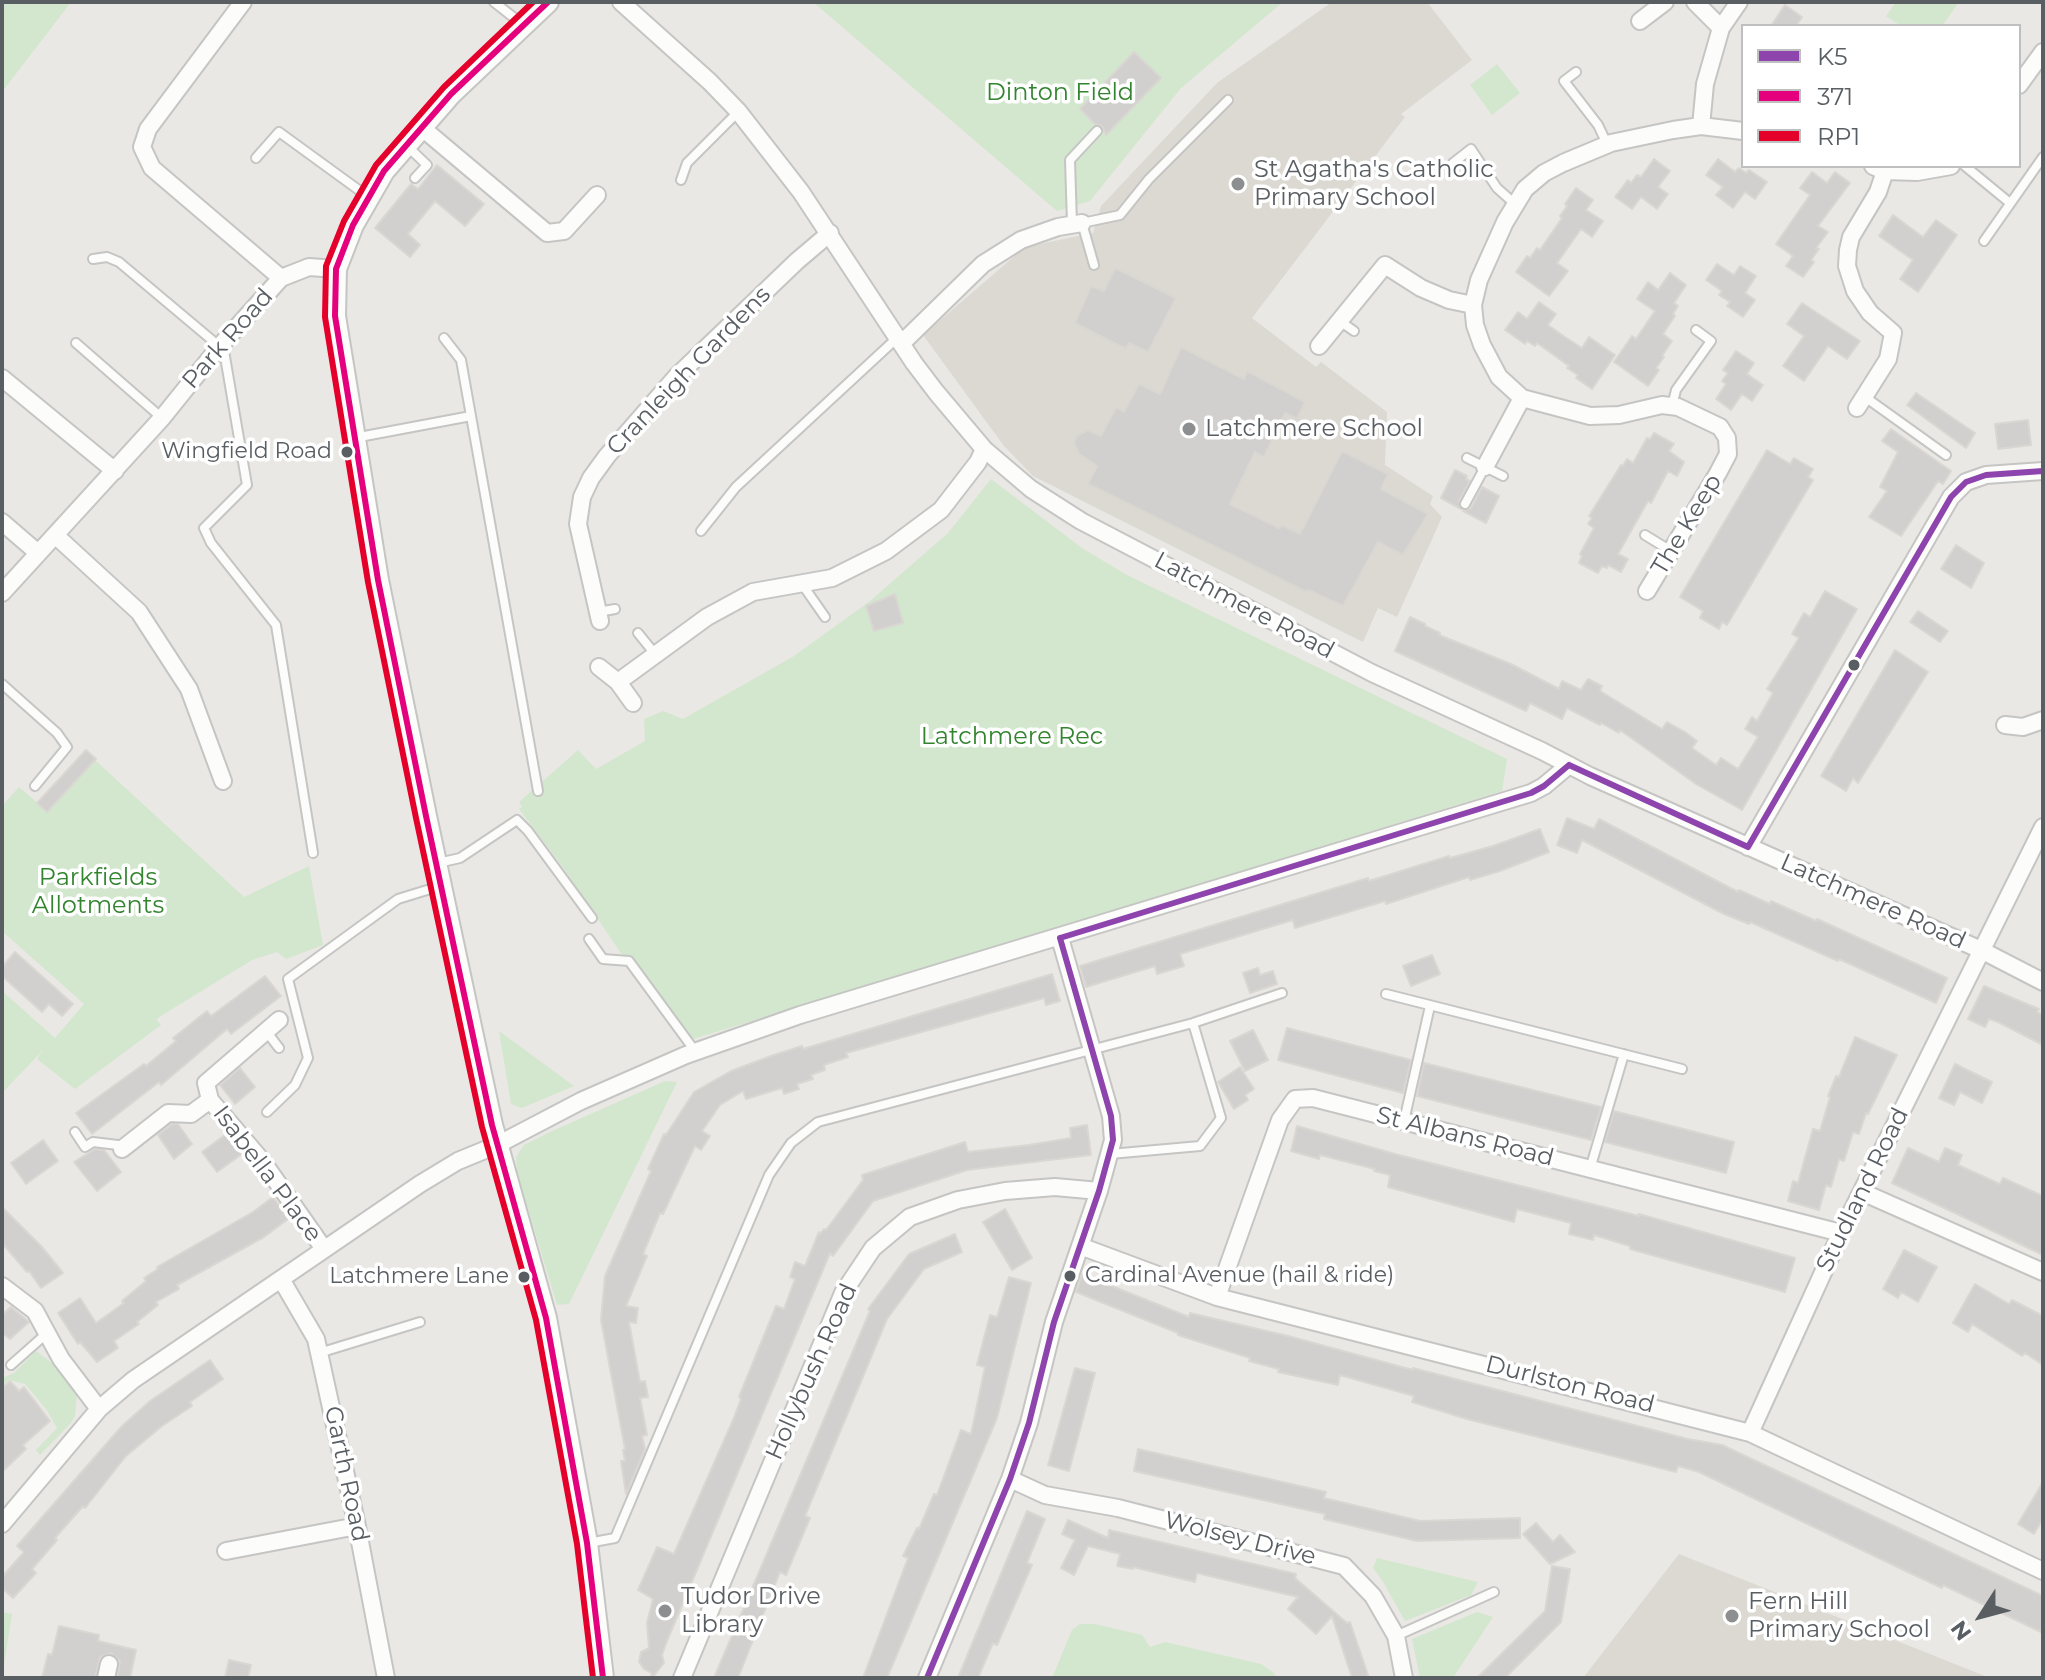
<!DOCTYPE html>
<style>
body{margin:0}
#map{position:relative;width:2045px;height:1680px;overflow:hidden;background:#eae8e4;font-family:Montserrat,sans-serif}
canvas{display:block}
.frame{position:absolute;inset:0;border:4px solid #595e63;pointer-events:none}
.legend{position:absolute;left:1741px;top:24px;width:280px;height:144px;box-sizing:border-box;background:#fff;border:2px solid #bdbfc1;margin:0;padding:10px 14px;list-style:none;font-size:24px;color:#595e63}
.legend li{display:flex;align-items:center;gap:16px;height:40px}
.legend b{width:40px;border:2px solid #bdbfc1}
.north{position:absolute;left:1941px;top:1576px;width:80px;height:80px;-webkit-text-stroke:6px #fff;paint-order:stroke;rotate:234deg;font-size:22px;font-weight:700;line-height:32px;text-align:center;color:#595e63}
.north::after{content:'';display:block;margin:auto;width:28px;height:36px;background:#595e63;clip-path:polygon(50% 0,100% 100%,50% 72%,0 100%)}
</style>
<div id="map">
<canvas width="2045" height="1680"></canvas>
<div class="frame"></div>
<ul class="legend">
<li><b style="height:10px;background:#8e44ad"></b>K5</li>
<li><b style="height:10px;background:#e5007d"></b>371</li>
<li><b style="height:10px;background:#e4002b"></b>RP1</li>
</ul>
<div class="north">N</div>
</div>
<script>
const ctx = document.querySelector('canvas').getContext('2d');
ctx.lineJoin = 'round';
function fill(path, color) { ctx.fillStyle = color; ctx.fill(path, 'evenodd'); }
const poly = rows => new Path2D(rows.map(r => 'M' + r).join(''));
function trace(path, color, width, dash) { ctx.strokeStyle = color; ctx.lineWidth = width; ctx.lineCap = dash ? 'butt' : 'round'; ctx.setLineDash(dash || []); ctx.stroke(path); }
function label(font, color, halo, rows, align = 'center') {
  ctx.font = font + ' Montserrat,sans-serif'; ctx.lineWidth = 7; ctx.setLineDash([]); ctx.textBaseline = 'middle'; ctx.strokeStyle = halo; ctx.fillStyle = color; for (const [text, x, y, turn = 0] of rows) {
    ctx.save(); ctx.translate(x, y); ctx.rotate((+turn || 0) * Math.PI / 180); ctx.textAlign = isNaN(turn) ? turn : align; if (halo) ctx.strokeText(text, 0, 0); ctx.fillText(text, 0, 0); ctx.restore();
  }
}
const education = poly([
 [1332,2,1427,2,1472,60,1401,114,1405,117,1252,318,1316,367,1321,362,1387,412,1385,465,1433,496,1430,504,1442,517,1397,617,1378,608,1363,642,1033,476,1004,446,923,335,1025,247,1093,233,1101,206,1217,83],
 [1679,1554,1990,1678,1583,1678]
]);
const green = poly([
 [2,2,71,2,2,92],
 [813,2,1283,2,1181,88,1090,201,1057,211],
 [1896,2,1959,2,1942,26,1901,26,1886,16],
 [1497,64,1520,93,1492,115,1470,85],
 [991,479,1082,548,1127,575,1507,759,1502,791,693,1039,639,967,633,971,562,866,519,809,522,807,519,802,578,750,596,769,645,741,644,719,663,711,683,719,794,656,870,601,948,533],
 [95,760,244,897,309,866,323,945,286,959,277,952,252,960,156,1019,161,1025,75,1089,37,1059,43,1050,2,1093,2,991,55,1038,84,1004,2,931,2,806,19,787,47,811],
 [499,1031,574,1086,522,1108,511,1104],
 [665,1081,677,1082,569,1304,557,1305,517,1172,516,1157,524,1145,550,1132],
 [36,1351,52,1363,77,1394,75,1416,71,1423,40,1455,36,1450,57,1428,46,1409,25,1384,9,1380,4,1384,2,1382,2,1378,14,1373],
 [1377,1558,1478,1582,1471,1595,1405,1621,1382,1580,1373,1568],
 [2,1612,12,1614,2,1677],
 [1477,1612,1493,1617,1453,1678,1420,1678,1412,1639],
 [1080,1624,1095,1624,1142,1635,1150,1647,1165,1642,1261,1664,1274,1673,1276,1678,1052,1678,1072,1630]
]);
const building = poly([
 [1785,5,1802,17,1796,26,1771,26,1785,5],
 [1134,52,1161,78,1106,135,1102,126,1095,124,1080,109,1134,52],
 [1654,159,1670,171,1658,187,1668,194,1657,209,1641,197,1632,209,1615,197,1628,180,1631,183,1637,175,1641,177,1654,159],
 [1718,159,1735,172,1739,168,1746,173,1749,170,1767,182,1755,199,1745,192,1733,208,1716,195,1723,187,1706,175,1718,159],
 [437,165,484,204,465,226,435,201,408,234,420,245,410,257,375,228,411,184,418,189,437,165],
 [1812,172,1827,183,1835,172,1850,183,1818,226,1828,232,1816,248,1819,249,1811,260,1814,262,1803,277,1786,266,1793,256,1776,244,1810,195,1800,188,1812,172],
 [1576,188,1593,200,1586,210,1603,221,1592,237,1581,229,1557,263,1568,271,1549,296,1516,272,1527,256,1530,258,1537,248,1540,250,1562,218,1560,216,1567,206,1565,204,1576,188],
 [1893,215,1923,237,1936,220,1957,235,1918,292,1900,279,1913,260,1879,236,1893,215],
 [1717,264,1734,275,1740,266,1756,276,1745,293,1755,300,1743,317,1727,306,1730,302,1719,295,1722,291,1706,280,1717,264],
 [1115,268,1176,298,1148,352,1129,343,1126,349,1075,323,1091,286,1104,291,1115,268],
 [1670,273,1686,285,1674,303,1678,306,1673,314,1675,316,1663,334,1672,341,1662,356,1664,357,1656,368,1659,370,1648,386,1614,362,1632,336,1636,339,1655,311,1637,299,1648,282,1658,290,1670,273],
 [1539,302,1556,314,1548,325,1565,337,1582,348,1589,337,1615,355,1592,389,1576,378,1578,375,1567,368,1569,366,1537,343,1535,346,1527,341,1525,344,1505,330,1518,312,1527,319,1539,302],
 [1802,303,1860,341,1847,359,1828,346,1804,381,1783,366,1804,336,1787,324,1802,303],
 [1181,347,1244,379,1247,371,1305,402,1297,419,1285,413,1264,457,1255,452,1230,504,1279,528,1282,525,1300,534,1342,451,1388,474,1381,489,1428,514,1403,555,1378,542,1343,606,1308,590,1307,592,1088,484,1097,466,1079,454,1074,442,1077,436,1088,430,1101,436,1116,407,1124,412,1139,384,1160,394,1181,347],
 [1736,351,1754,363,1747,374,1763,385,1752,401,1742,394,1731,410,1716,399,1726,384,1722,381,1728,373,1723,370,1736,351],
 [1916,393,1975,433,1966,448,1907,405,1916,393],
 [2028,420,2031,445,1998,449,1995,424,2028,420],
 [1891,429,1951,471,1943,484,1938,481,1901,536,1869,517,1887,491,1880,487,1898,452,1882,441,1891,429],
 [1654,433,1674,444,1669,451,1684,462,1677,476,1668,471,1651,503,1648,501,1618,554,1628,559,1621,572,1608,565,1607,568,1602,566,1598,573,1579,563,1582,556,1580,554,1594,528,1588,524,1592,518,1589,516,1621,465,1623,466,1627,459,1633,463,1647,438,1650,439,1654,433],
 [1767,450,1790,464,1794,458,1813,469,1808,477,1813,480,1727,625,1722,622,1719,629,1700,618,1703,611,1680,597,1767,450],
 [1455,470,1467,476,1466,479,1470,481,1459,501,1461,509,1441,498,1455,470],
 [1482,487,1499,496,1486,523,1463,511,1471,508,1482,487],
 [1956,545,1984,563,1971,588,1941,569,1956,545],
 [1825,591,1857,609,1742,810,1696,784,1620,730,1619,733,1601,723,1600,725,1567,708,1562,719,1530,703,1526,711,1395,651,1410,617,1425,624,1425,626,1440,633,1439,635,1511,664,1559,689,1562,681,1581,690,1588,679,1602,686,1600,691,1662,729,1667,722,1685,732,1697,741,1692,748,1716,765,1721,758,1738,769,1758,737,1745,729,1752,717,1757,721,1773,693,1767,689,1799,638,1792,634,1804,613,1810,617,1825,591],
 [895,594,903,623,874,631,866,606,895,594],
 [1918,611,1948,631,1940,642,1910,622,1918,611],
 [1895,650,1928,672,1858,783,1853,778,1846,791,1821,776,1895,650],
 [86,750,96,759,47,812,37,803,86,750],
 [1567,818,1594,829,1599,819,1738,892,1739,890,1770,904,1771,901,1816,921,1817,919,1947,978,1936,1003,1839,959,1838,961,1750,922,1749,924,1724,914,1582,840,1577,853,1557,845,1567,818],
 [1540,829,1549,852,1500,871,1470,880,1469,877,1386,904,1385,901,1295,928,1293,920,1180,954,1184,966,1157,974,1155,966,1086,987,1080,966,1368,878,1369,881,1449,856,1450,858,1493,846,1540,829],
 [15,952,73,1004,62,1016,49,1004,42,1012,2,976,2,967,15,952],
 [1432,955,1440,974,1411,986,1403,966,1432,955],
 [1258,968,1260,975,1273,971,1277,984,1250,993,1243,973,1258,968],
 [1052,974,1060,1001,1046,1005,1044,998,846,1053,848,1057,824,1065,825,1070,811,1075,813,1079,797,1084,799,1089,784,1094,782,1088,746,1099,743,1091,720,1105,702,1131,710,1136,701,1150,695,1146,663,1214,660,1213,643,1254,647,1256,626,1306,638,1308,636,1323,629,1322,640,1382,645,1381,648,1397,640,1398,647,1435,642,1436,645,1449,626,1494,621,1461,625,1461,623,1450,625,1449,601,1320,605,1276,651,1171,648,1169,664,1134,666,1135,694,1092,731,1071,771,1056,802,1046,803,1049,1052,974],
 [265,976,281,996,231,1034,227,1029,161,1085,159,1082,92,1134,76,1113,144,1064,146,1066,176,1041,173,1038,207,1011,211,1016,265,976],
 [1984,986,2039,1009,2037,1012,2043,1015,2043,1045,1998,1022,1989,1019,1985,1027,1968,1019,1984,986],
 [1287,1028,1411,1060,1403,1093,1278,1060,1287,1028],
 [1253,1030,1268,1060,1245,1071,1230,1041,1253,1030],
 [1855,1037,1897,1055,1868,1114,1866,1113,1859,1134,1853,1132,1844,1161,1839,1159,1831,1187,1826,1185,1819,1210,1788,1201,1793,1181,1798,1183,1813,1129,1820,1131,1830,1097,1828,1096,1836,1076,1839,1077,1855,1037],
 [1424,1063,1601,1107,1591,1140,1417,1096,1424,1063],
 [1955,1064,1992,1082,1982,1103,1960,1092,1954,1105,1939,1098,1955,1064],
 [1240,1067,1254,1089,1245,1095,1248,1100,1234,1109,1218,1082,1240,1067],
 [240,1068,255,1087,235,1104,220,1085,240,1068],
 [1614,1111,1734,1142,1726,1173,1605,1142,1614,1111],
 [172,1124,178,1124,192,1144,174,1159,158,1135,172,1124],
 [1087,1125,1091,1155,967,1170,873,1201,833,1256,830,1253,667,1641,662,1655,664,1663,652,1678,651,1673,644,1669,639,1662,641,1652,649,1648,647,1623,653,1599,638,1590,657,1547,674,1554,733,1420,741,1399,739,1397,776,1306,784,1309,795,1279,790,1277,795,1262,805,1266,819,1232,820,1234,824,1229,826,1230,863,1180,862,1175,965,1142,968,1152,1029,1145,1071,1138,1070,1128,1087,1125],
 [1297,1126,1395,1154,1639,1216,1639,1214,1795,1258,1785,1292,1630,1249,1630,1246,1594,1235,1593,1240,1569,1234,1571,1223,1517,1209,1514,1222,1388,1187,1390,1175,1374,1171,1375,1169,1320,1155,1319,1159,1291,1151,1297,1126],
 [225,1135,242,1154,217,1172,202,1152,225,1135],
 [43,1140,58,1161,26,1184,11,1163,43,1140],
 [1908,1148,1939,1162,1945,1148,1962,1155,1958,1165,2000,1184,2003,1178,2043,1196,2043,1255,1892,1183,1908,1148],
 [95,1149,104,1150,121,1172,97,1191,74,1162,95,1149],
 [273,1197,288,1219,264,1237,177,1285,179,1289,156,1302,158,1305,137,1322,139,1324,114,1341,118,1348,97,1362,80,1342,78,1344,58,1313,80,1298,96,1323,124,1303,122,1301,146,1281,144,1278,158,1269,157,1267,253,1212,273,1197],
 [2,1207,42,1247,63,1273,41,1288,29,1271,27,1272,2,1243,2,1207],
 [1005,1209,1032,1258,1012,1270,983,1222,1005,1209],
 [955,1234,962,1252,924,1269,887,1319,805,1516,810,1518,786,1575,780,1572,738,1678,714,1678,870,1311,868,1309,909,1254,955,1234],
 [1904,1250,1937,1267,1918,1302,1901,1292,1898,1298,1883,1289,1904,1250],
 [1082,1274,1189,1317,1190,1313,1288,1336,1413,1370,1413,1368,1688,1439,1722,1445,2043,1596,2043,1633,1943,1585,1942,1588,1910,1573,1699,1472,1678,1466,1676,1472,1467,1419,1412,1402,1414,1396,1340,1375,1338,1385,1278,1372,1279,1369,1249,1361,1250,1358,1178,1335,1178,1333,1076,1292,1082,1274],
 [1009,1277,1031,1283,997,1418,887,1678,863,1678,908,1558,903,1556,917,1528,919,1529,934,1494,937,1495,961,1430,971,1434,985,1367,977,1365,979,1357,990,1315,997,1317,1009,1277],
 [1975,1284,2009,1304,2012,1300,2043,1316,2043,1365,2025,1353,2022,1356,1972,1324,1968,1332,1953,1323,1975,1284],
 [11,1307,29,1322,10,1339,2,1333,2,1315,11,1307],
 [210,1360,223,1379,190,1402,192,1406,162,1426,126,1456,85,1508,83,1506,55,1538,57,1540,32,1569,36,1573,13,1598,2,1588,2,1577,24,1552,17,1546,122,1426,150,1401,210,1360],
 [1075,1368,1095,1373,1069,1471,1048,1465,1075,1368],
 [10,1381,19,1391,24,1387,50,1421,23,1445,26,1449,2,1472,2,1388,10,1381],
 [1138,1449,1326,1492,1324,1498,1420,1521,1520,1518,1520,1538,1417,1541,1324,1519,1325,1514,1134,1471,1138,1449],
 [2043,1482,2043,1519,2034,1534,2018,1524,2043,1482],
 [1027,1511,1045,1519,1027,1563,1032,1565,997,1645,993,1643,978,1678,958,1678,1027,1511],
 [1068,1520,1108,1538,1109,1530,1296,1574,1295,1578,1347,1623,1350,1622,1369,1678,1352,1678,1332,1616,1316,1634,1288,1609,1298,1597,1197,1573,1195,1582,1133,1567,1133,1569,1117,1566,1120,1554,1088,1546,1074,1575,1061,1568,1075,1540,1062,1534,1068,1520],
 [1536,1523,1553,1542,1560,1535,1575,1552,1550,1564,1523,1534,1536,1523],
 [1552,1566,1570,1569,1561,1622,1505,1678,1477,1678,1545,1611,1552,1566],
 [59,1626,99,1635,98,1641,136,1650,130,1678,117,1678,120,1661,111,1653,100,1657,95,1678,42,1678,48,1654,52,1655,59,1626],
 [229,1660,251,1665,248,1678,225,1678,229,1660]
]);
const service = poly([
 [494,2,522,24],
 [1576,72,1564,81,1598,125,1607,144],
 [406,145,427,165,415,178],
 [256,158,279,132,367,196],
 [1453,163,1471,149,1497,188,1515,204],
 [1965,166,2010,203],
 [681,180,687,163,738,112],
 [1072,224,1070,160,1097,131],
 [1984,241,2043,157],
 [93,259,107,257,119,262,219,346],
 [1094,265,1082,223,1120,215,1149,179,1228,100],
 [1341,322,1354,331],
 [444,338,461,360,538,791],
 [76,343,162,418],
 [223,345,247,485,204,528,211,543,276,625,313,853],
 [1865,397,1946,455],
 [1672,406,1676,390,1711,341,1696,330],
 [354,438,471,416],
 [1467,458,1503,476],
 [1465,504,1485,467],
 [701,531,736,487,897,338],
 [1645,535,1671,551],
 [802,584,825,617],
 [598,612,615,609],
 [638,633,655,654],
 [2,684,57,733,67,747,35,786],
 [438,863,460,858,517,820,528,831,592,918],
 [589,939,603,959,629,961,695,1051],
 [1386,994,1682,1069],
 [266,1031,279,1048],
 [267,1112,295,1085,308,1058,288,979,398,899,440,886],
 [1404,1121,1430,1006],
 [75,1132,85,1147,93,1142,118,1145,122,1149],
 [1110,1154,1200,1146,1221,1118,1193,1023],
 [1590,1169,1624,1054],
 [319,1353,420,1322],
 [11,1365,46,1334],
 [588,1543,615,1538,769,1175,791,1143,818,1122,1193,1023,1282,993],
 [1396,1636,1494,1592]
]);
const minor = poly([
 [243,2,148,129,142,147,152,168,281,278],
 [621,2,710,82,738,111,801,192,914,363,936,392,984,449,1031,489,1081,521,1372,673,1542,751,1590,776,1981,950,2043,982],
 [1695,2,1721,28,1705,84,1701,126],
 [1640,21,1665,2],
 [1721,28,1739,2],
 [2019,85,2043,52],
 [421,127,547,233,564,231,597,195],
 [1873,166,1885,171,1917,172,1951,166],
 [902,343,983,264,1021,240,1058,227,1082,223],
 [1319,346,1385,265,1421,288,1449,300,1473,305],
 [2,378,115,471],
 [1857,408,1888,359,1893,333,1870,313,1855,291,1847,266,1848,250,1851,237,1878,192,1885,171],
 [1485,467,1522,398],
 [2,522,38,553],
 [55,535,139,612,189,689,223,781],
 [1647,591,1718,473,1728,454,1727,438,1720,427,1678,407,1662,405,1619,415,1590,416,1522,398,1499,377,1482,345,1475,325,1473,305,1479,280,1505,222,1525,189,1544,173,1563,163,1611,143,1673,130,1701,126,1743,131],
 [2,593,162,418,220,346,281,278,309,267,336,269],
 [600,621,578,524,582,497,591,478,607,456,676,377,797,261,830,233],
 [599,667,618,682,633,703],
 [618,682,707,617,753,592,832,578,886,551,941,510,978,462,984,449],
 [2005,725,2023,727,2043,720],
 [1748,847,1951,497,1966,482,1986,475,2043,471],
 [210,1100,263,1162,324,1249],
 [122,1149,168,1113,191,1114,210,1100,206,1083,279,1020],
 [1862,1192,2043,1272],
 [1080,1246,1217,1297,1750,1433,2043,1571],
 [281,1279,316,1339,357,1526,386,1678],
 [2,1286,35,1311,61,1359,99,1409],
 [1217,1297,1280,1120,1295,1099,1313,1098,1841,1233],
 [1750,1433,1841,1233,2043,827],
 [1010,1479,1045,1495,1118,1508,1344,1566,1373,1596,1396,1636,1404,1678],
 [2,1524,99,1409,133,1380,420,1184,458,1161,497,1145,581,1101,686,1055,800,1015,1531,793,1544,786,1569,765],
 [226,1551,357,1526],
 [106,1678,109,1664],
 [682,1678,843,1293,873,1248,910,1217,958,1200,1005,1191,1055,1187,1099,1191],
 [927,1678,1010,1479,1029,1423,1054,1322,1099,1191,1113,1140,1111,1116,1060,938]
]);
const tertiary = poly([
 [548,2,451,94,384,171,353,225,336,269,335,316,378,580,426,816,492,1125,546,1318,587,1543,603,1678]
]);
const bus1 = poly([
 [1569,765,1748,847],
 [1748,847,1951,497,1966,482,1986,475,2043,471],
 [1060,938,1531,793,1544,786,1569,765],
 [927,1678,1010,1479,1029,1423,1054,1322,1099,1191,1113,1140,1111,1116,1060,938]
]);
const bus2 = poly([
 [548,2,451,94,384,171,353,225,336,269,335,316,378,580,426,816,492,1125,546,1318,587,1543,603,1678]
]);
const bus3 = poly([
 [533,2,444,87,376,165,344,221,326,266,325,317,368,582,416,818,482,1127,536,1320,577,1544,593,1678]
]);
const markers = [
 [1238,184,8,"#8c8e90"],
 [1189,429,8,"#8c8e90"],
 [347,452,7,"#595e63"],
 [1854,665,7,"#595e63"],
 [1070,1276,7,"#595e63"],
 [524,1277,7,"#595e63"],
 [665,1611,8,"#8c8e90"],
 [1732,1616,8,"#8c8e90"]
];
const busNames = [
 ["Wingfield Road",332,452],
 ["Cardinal Avenue (hail & ride)",1085,1276,"left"],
 ["Latchmere Lane",509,1277]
];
const parkNames = [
 ["Dinton Field",1060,93],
 ["Latchmere Rec",1012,737],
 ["Parkfields",98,878],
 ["Allotments",98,906]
];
const poiNames = [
 ["St Agatha's Catholic",1254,170],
 ["Primary School",1254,198],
 ["Latchmere School",1205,429],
 ["Tudor Drive",681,1597],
 ["Library",681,1625],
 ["Fern Hill",1748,1602],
 ["Primary School",1748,1630]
];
const streetNames = [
 ["Park Road",228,339,-49],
 ["Cranleigh Gardens",689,371,-46],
 ["The Keep",1687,525,-59],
 ["Latchmere Road",1244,606,28],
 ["Latchmere Road",1873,902,24],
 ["St Albans Road",1465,1137,14],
 ["Isabella Place",267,1174,53],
 ["Studland Road",1863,1190,-64],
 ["Hollybush Road",812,1372,-66],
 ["Durlston Road",1570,1385,14],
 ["Garth Road",346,1474,78],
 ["Wolsey Drive",1240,1539,14]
];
fill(education, '#dcd9d3');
fill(green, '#d2e7cd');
fill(building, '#d2d0ce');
trace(building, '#dad7d3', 2);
trace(service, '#c5c5c4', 12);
trace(minor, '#c5c5c4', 20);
trace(tertiary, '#c5c5c4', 24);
trace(service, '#fcfcfb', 8);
trace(minor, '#fcfcfb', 16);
trace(tertiary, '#fcfcfb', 20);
trace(bus1, '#8e44ad', 6);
trace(bus2, '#e5007d', 6);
trace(bus3, '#e4002b', 6);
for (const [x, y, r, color] of markers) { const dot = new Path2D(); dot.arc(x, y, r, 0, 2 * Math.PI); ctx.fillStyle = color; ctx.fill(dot); trace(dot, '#fff', 3); }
label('22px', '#595e63', '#fff', busNames, 'right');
label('24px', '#33842f', '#fff', parkNames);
label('24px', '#595e63', '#fff', poiNames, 'left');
label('24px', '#595e63', '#fff', streetNames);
</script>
